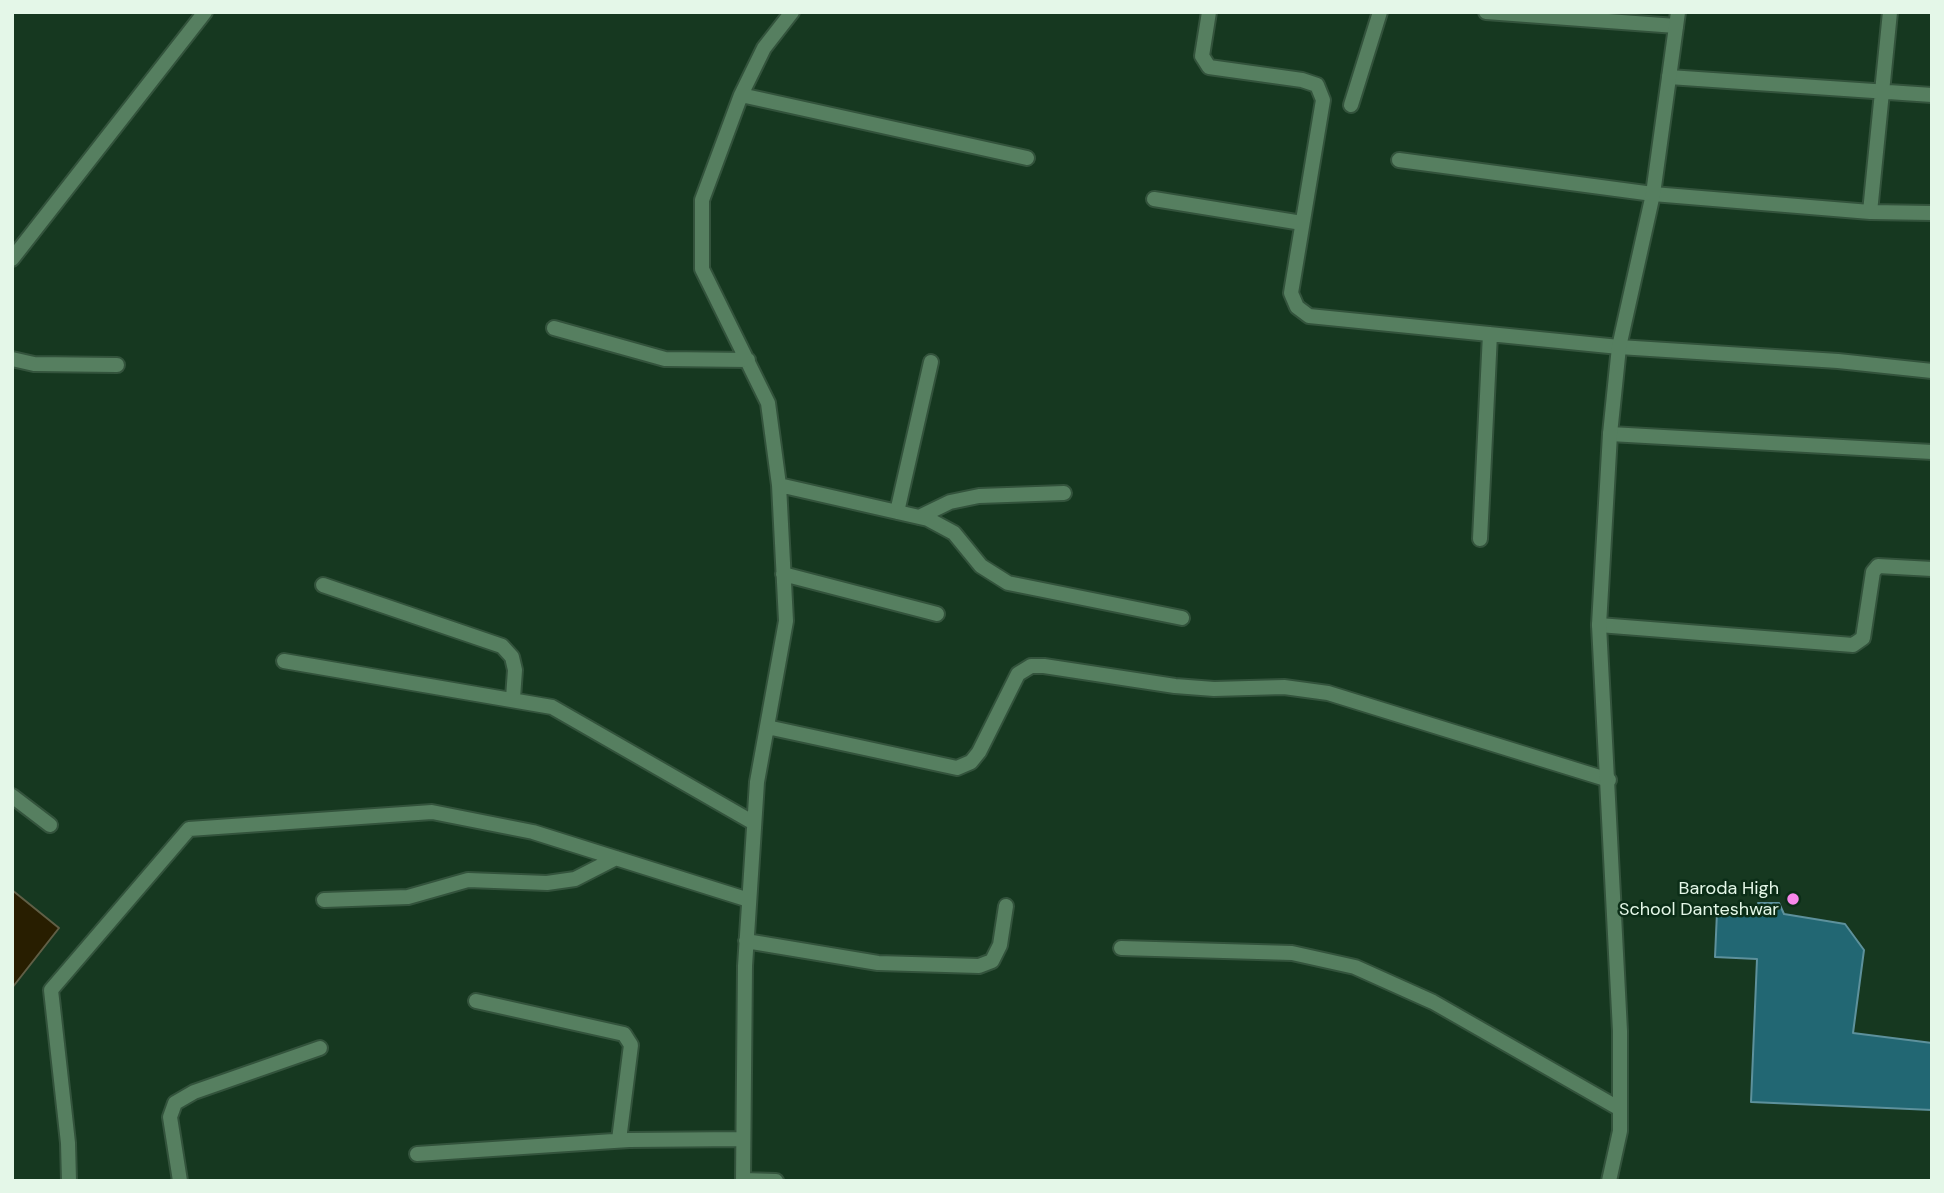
<!DOCTYPE html>
<style>
body{margin:0}
#map{position:relative;width:1944px;height:1193px;overflow:hidden;background:#163820;font-family:"DM Sans",sans-serif}
canvas{display:block}
.frame{position:absolute;inset:0;border:14px solid #e4f7e8;pointer-events:none}
</style>
<div id="map">
<canvas width="1944" height="1193"></canvas>
<div class="frame"></div>
</div>
<script>
const ctx = document.querySelector('canvas').getContext('2d');
ctx.lineJoin = 'round';
function fill(path, color) { ctx.fillStyle = color; ctx.fill(path, 'evenodd'); }
const poly = rows => new Path2D(rows.map(r => 'M' + r).join(''));
function trace(path, color, width, dash) { ctx.strokeStyle = color; ctx.lineWidth = width; ctx.lineCap = dash ? 'butt' : 'round'; ctx.setLineDash(dash || []); ctx.stroke(path); }
function label(font, color, halo, rows, align = 'center') {
  ctx.font = font + ' "DM Sans",sans-serif'; ctx.lineWidth = 5; ctx.setLineDash([]); ctx.textBaseline = 'middle'; ctx.strokeStyle = halo; ctx.fillStyle = color; for (const [text, x, y, turn = 0] of rows) {
    ctx.save(); ctx.translate(x, y); ctx.rotate((+turn || 0) * Math.PI / 180); ctx.textAlign = isNaN(turn) ? turn : align; if (halo) ctx.strokeText(text, 0, 0); ctx.fillText(text, 0, 0); ctx.restore();
  }
}
const water = poly([
 [12,890,59,928,12,988,12,890]
]);
const building = poly([
 [1758,903,1779,903,1784,914,1845,924,1864,950,1853,1033,1932,1043,1932,1110,1751,1102,1757,959,1715,957,1717,912,1757,913,1758,903]
]);
const service = poly([
 [12,359,34,364,117,365],
 [12,796,50,825]
]);
const minor = poly([
 [1209,12,1202,56,1209,67,1302,80,1317,85,1323,100,1291,293,1297,307,1309,316,1619,347,1838,361,1932,371],
 [1486,12,1676,26],
 [1669,77,1932,95],
 [741,95,1027,158],
 [1351,105,1380,12],
 [1399,160,1653,194,1870,212,1932,213],
 [1154,199,1302,223],
 [1870,212,1890,12],
 [12,259,205,12],
 [554,328,665,359,748,360],
 [1610,434,1932,452],
 [779,485,928,519,954,533,981,566,1008,583,1182,618],
 [897,512,931,362],
 [919,517,950,502,979,496,1064,493],
 [1480,539,1490,334],
 [783,574,937,614],
 [323,585,502,646,512,657,515,670,513,698],
 [1599,625,1853,645,1863,638,1873,572,1878,566,1932,569],
 [284,661,552,707,754,823],
 [767,727,957,768,971,762,979,752,1018,674,1031,666,1044,666,1175,686,1214,689,1284,687,1328,693,1609,780],
 [324,900,408,897,468,880,547,883,575,879,616,858],
 [746,941,878,963,979,966,992,961,1000,945,1006,906],
 [1121,948,1292,953,1355,967,1433,1002,1620,1109],
 [476,1001,624,1034,631,1045,619,1140],
 [417,1154,629,1140,743,1139],
 [743,1180,776,1181],
 [69,1181,68,1143,51,990,189,829,432,812,533,832,749,900],
 [180,1181,170,1117,175,1103,194,1092,320,1048],
 [743,1181,745,966,757,782,786,621,779,485,768,403,702,269,702,200,741,95,764,48,792,12]
]);
const tertiary = poly([
 [1609,1181,1620,1131,1620,1031,1599,625,1610,434,1619,347,1653,194,1678,12]
]);
const markers = [
 [1793,899,7,"#f888eb"]
];
const poiNames = [
 ["Baroda High",1779,889],
 ["School Danteshwar",1779,910]
];
fill(water, '#281e00');
trace(water, '#605f46', 2);
fill(building, '#226773');
trace(building, '#5d919c', 2);
trace(service, '#33533c', 18);
trace(minor, '#33533c', 18);
trace(tertiary, '#33533c', 18);
trace(service, '#567f60', 14);
trace(minor, '#567f60', 14);
trace(tertiary, '#567f60', 14);
for (const [x, y, r, color] of markers) { const dot = new Path2D(); dot.arc(x, y, r, 0, 2 * Math.PI); ctx.fillStyle = color; ctx.fill(dot); trace(dot, '#0b2d17', 2.5); }
label('18px', '#e4f7e8', '#0b2d17', poiNames, 'right');
</script>
